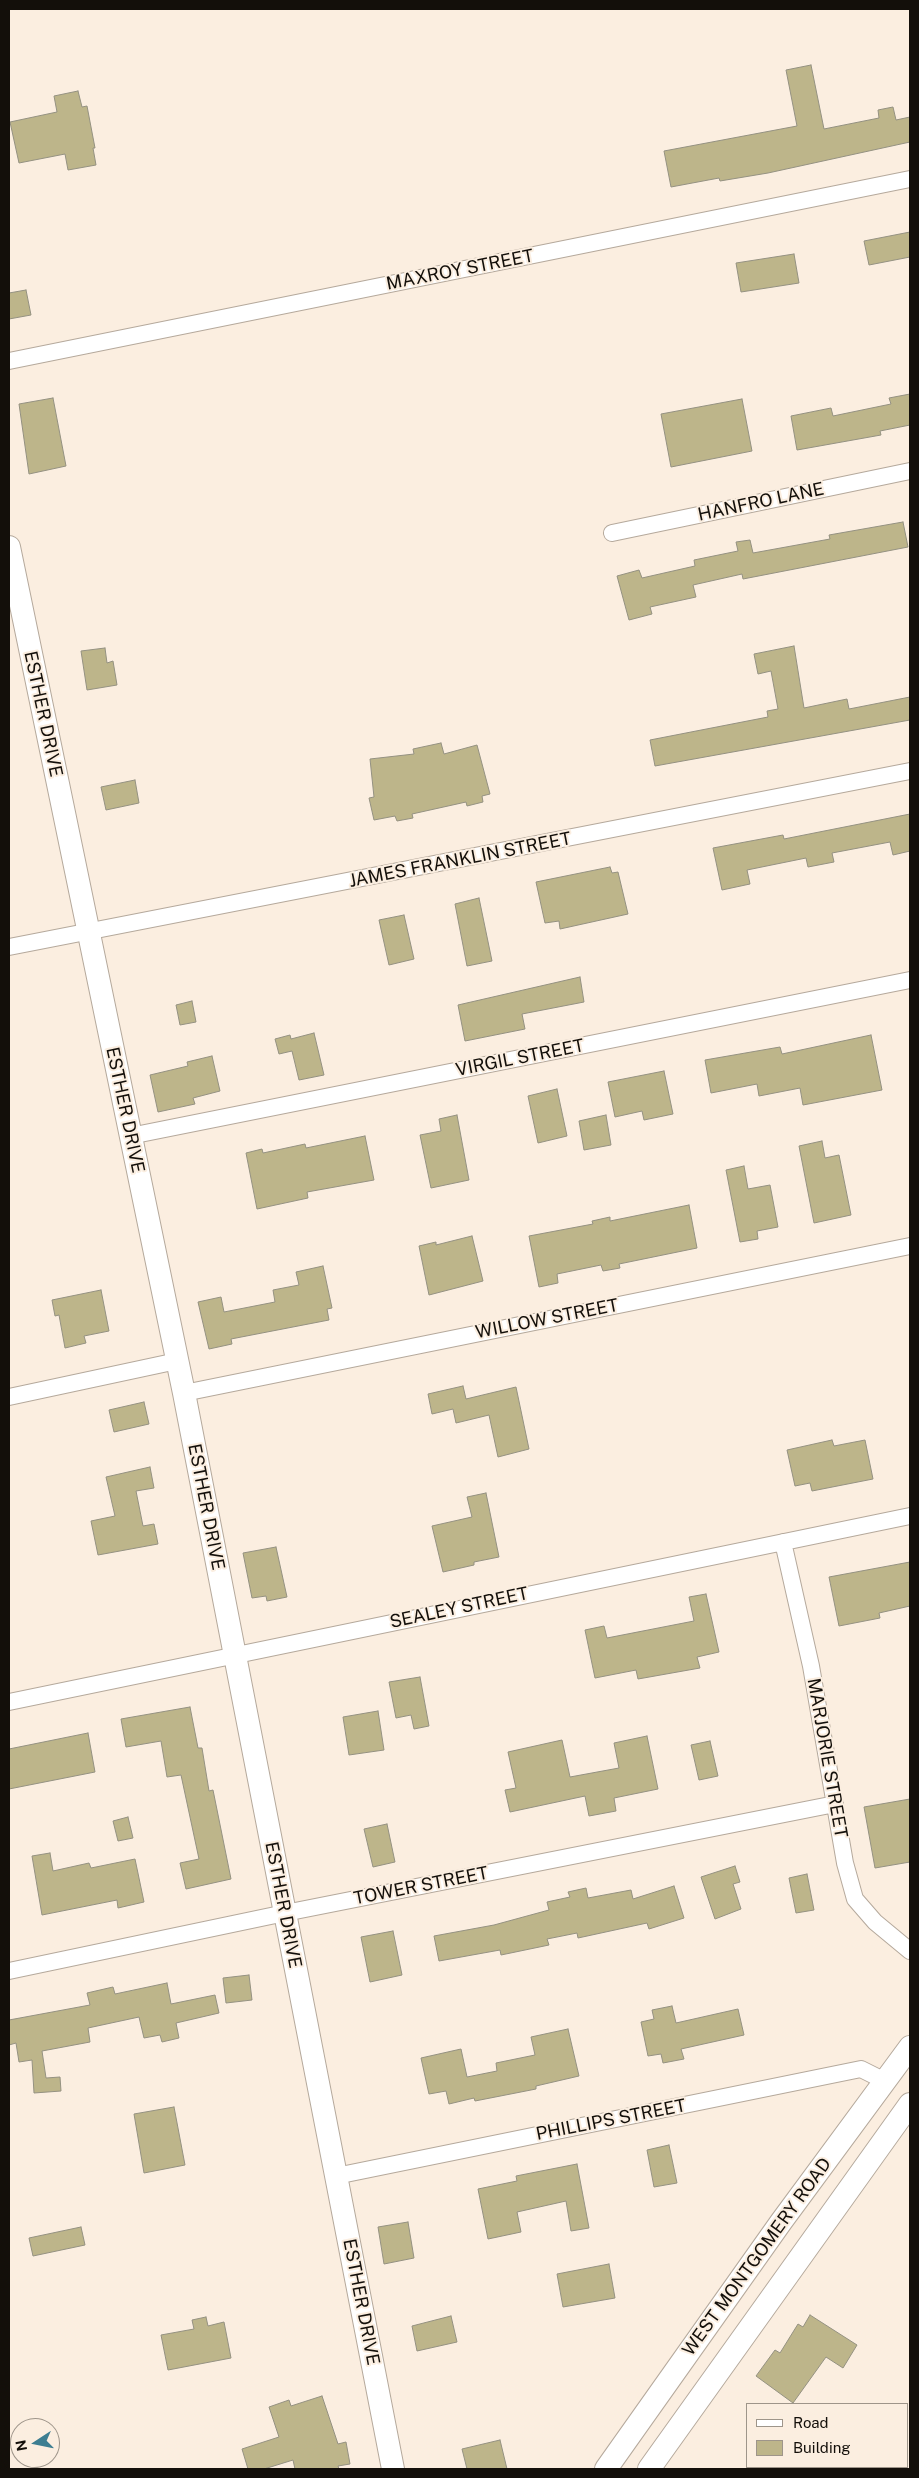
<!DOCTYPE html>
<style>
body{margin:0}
#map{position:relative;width:919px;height:2478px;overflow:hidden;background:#fbeee0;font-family:"Public Sans",sans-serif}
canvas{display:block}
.frame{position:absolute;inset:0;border:10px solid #130f0a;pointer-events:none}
.legend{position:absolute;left:746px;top:2403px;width:162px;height:65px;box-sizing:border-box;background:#fbeee0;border:1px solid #9e958a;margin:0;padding:6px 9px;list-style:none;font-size:15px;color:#130f0a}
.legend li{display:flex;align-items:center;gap:10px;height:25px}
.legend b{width:25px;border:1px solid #9e958a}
.north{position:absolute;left:10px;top:2418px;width:50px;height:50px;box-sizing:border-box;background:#fbeee0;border:1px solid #9e958a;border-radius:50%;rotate:259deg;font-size:14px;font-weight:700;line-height:20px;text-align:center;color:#130f0a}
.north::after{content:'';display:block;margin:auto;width:18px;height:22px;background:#3d7e91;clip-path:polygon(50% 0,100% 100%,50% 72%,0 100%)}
</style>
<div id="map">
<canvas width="919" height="2478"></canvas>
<div class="frame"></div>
<ul class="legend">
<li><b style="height:6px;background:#fff"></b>Road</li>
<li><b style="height:14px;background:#bdb58a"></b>Building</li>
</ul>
<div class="north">N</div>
</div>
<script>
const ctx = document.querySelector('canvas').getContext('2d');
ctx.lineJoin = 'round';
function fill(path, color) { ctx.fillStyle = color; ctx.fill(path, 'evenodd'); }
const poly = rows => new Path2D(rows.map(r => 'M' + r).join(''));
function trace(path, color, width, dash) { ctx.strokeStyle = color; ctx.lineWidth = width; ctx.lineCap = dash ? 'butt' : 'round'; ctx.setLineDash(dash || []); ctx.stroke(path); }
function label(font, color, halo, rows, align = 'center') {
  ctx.font = font + ' "Public Sans",sans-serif'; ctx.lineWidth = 4; ctx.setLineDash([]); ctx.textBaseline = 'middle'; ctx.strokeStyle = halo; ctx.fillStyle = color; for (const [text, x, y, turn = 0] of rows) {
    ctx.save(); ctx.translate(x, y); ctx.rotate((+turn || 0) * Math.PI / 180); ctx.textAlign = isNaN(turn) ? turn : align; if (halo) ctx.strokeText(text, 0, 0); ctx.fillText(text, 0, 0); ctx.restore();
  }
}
const building = poly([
 [811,65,824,129,879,118,878,110,893,107,896,120,910,117,910,142,768,173,720,181,719,178,671,187,664,151,797,126,786,70,811,65],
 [78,91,82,107,87,106,95,148,93,148,96,165,68,170,65,154,19,163,10,122,57,112,54,96,78,91],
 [910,232,910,257,869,265,864,241,910,232],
 [794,254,799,283,741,292,736,263,794,254],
 [26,290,31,315,9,319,9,293,26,290],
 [910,394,910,425,880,431,881,435,797,450,791,416,831,408,833,416,891,404,889,398,910,394],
 [53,398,66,466,29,474,19,404,53,398],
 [742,399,752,451,671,467,661,414,742,399],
 [903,522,908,547,743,579,742,574,693,585,696,597,650,607,652,614,629,620,617,576,639,570,642,578,695,566,694,560,738,551,736,542,750,540,753,553,830,539,829,535,903,522],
 [794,646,804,708,847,699,849,709,910,697,910,720,655,766,650,740,768,717,767,711,778,709,771,671,758,674,754,654,794,646],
 [105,648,107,663,113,661,117,685,87,690,81,651,105,648],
 [441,743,444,754,477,745,490,794,482,796,483,802,467,806,466,802,412,814,413,818,397,821,395,816,374,820,369,798,374,797,370,759,414,754,413,749,441,743],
 [135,780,139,803,106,810,101,787,135,780],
 [910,814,910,851,893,855,890,842,832,853,834,862,808,867,806,858,747,870,750,884,722,890,713,848,783,835,784,839,910,814],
 [610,867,612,873,618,872,628,914,560,929,559,921,545,923,536,882,610,867],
 [479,898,492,961,467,966,455,904,479,898],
 [404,915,414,959,389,965,379,920,404,915],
 [580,977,584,1002,522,1014,525,1029,465,1041,458,1005,580,977],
 [192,1001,196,1022,180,1025,176,1005,192,1001],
 [314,1033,324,1075,299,1080,292,1051,279,1054,275,1039,290,1035,291,1039,314,1033],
 [871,1035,882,1090,803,1105,800,1088,759,1096,757,1084,711,1093,705,1060,780,1047,782,1054,871,1035],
 [212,1056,220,1091,193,1098,195,1104,158,1112,150,1075,188,1066,187,1062,212,1056],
 [664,1071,673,1114,644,1120,642,1111,615,1117,608,1082,664,1071],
 [557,1089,567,1136,538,1143,528,1096,557,1089],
 [457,1115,469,1180,431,1188,420,1135,441,1131,439,1119,457,1115],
 [606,1115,611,1145,584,1150,579,1121,606,1115],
 [365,1136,374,1180,307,1192,308,1198,257,1209,246,1153,262,1149,263,1153,305,1144,306,1148,365,1136],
 [822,1141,825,1158,839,1155,851,1215,814,1223,799,1146,822,1141],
 [744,1166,748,1189,770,1185,778,1227,757,1231,758,1239,740,1242,726,1170,744,1166],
 [689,1205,697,1248,619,1264,620,1268,603,1271,601,1265,557,1274,558,1283,539,1287,529,1236,593,1224,592,1221,610,1217,610,1221,689,1205],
 [472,1236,483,1281,429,1295,419,1246,436,1242,436,1245,472,1236],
 [323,1266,332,1308,327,1309,329,1320,231,1339,232,1344,209,1349,198,1302,221,1297,224,1312,275,1302,273,1290,299,1285,296,1272,323,1266],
 [101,1290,109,1331,84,1336,86,1343,65,1348,59,1315,55,1316,52,1300,101,1290],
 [463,1386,466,1399,516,1387,529,1449,498,1457,489,1415,456,1423,453,1409,432,1414,428,1394,463,1386],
 [144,1402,149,1424,114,1432,109,1410,144,1402],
 [832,1440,834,1446,865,1440,873,1479,812,1491,810,1483,795,1486,787,1450,832,1440],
 [150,1467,154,1488,136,1491,143,1526,154,1524,158,1544,98,1555,91,1521,115,1516,106,1477,150,1467],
 [486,1493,499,1557,474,1562,474,1565,443,1572,432,1526,472,1517,467,1497,486,1493],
 [276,1547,287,1597,267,1601,266,1596,252,1598,243,1553,276,1547],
 [910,1562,910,1606,879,1613,880,1618,839,1626,829,1577,910,1562],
 [706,1594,719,1652,697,1657,700,1668,638,1679,636,1670,595,1678,585,1630,604,1626,607,1638,694,1621,689,1597,706,1594],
 [420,1677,429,1726,414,1729,411,1715,396,1718,389,1682,420,1677],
 [190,1707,198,1748,202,1748,209,1791,213,1790,231,1879,186,1889,180,1863,199,1859,181,1775,167,1777,161,1741,126,1747,121,1719,190,1707],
 [378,1711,384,1750,349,1755,343,1717,378,1711],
 [88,1733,95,1772,9,1789,9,1749,88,1733],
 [647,1736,658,1789,614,1798,616,1811,589,1816,585,1796,510,1812,505,1790,516,1788,508,1752,562,1740,570,1777,619,1768,614,1743,647,1736],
 [710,1741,718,1776,699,1780,691,1745,710,1741],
 [910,1799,910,1862,875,1868,864,1807,910,1799],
 [128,1817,133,1838,118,1841,113,1821,128,1817],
 [387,1824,395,1862,373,1867,364,1829,387,1824],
 [50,1853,53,1871,89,1863,91,1868,135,1859,144,1902,118,1908,117,1900,42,1915,32,1856,50,1853],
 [735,1866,740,1882,733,1884,741,1909,715,1919,701,1877,735,1866],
 [807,1874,814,1910,796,1913,789,1878,807,1874],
 [674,1886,684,1918,649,1929,647,1923,578,1938,577,1933,547,1939,549,1945,501,1955,500,1950,439,1961,434,1936,494,1925,549,1910,547,1902,570,1897,568,1892,586,1888,588,1898,631,1890,633,1899,674,1886],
 [393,1931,402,1975,370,1982,361,1937,393,1931],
 [249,1975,252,2000,226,2003,223,1978,249,1975],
 [167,1983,171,2004,215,1995,219,2013,176,2023,179,2038,162,2042,160,2035,144,2038,139,2017,88,2028,90,2042,42,2051,46,2078,60,2077,61,2091,34,2093,32,2060,19,2062,16,2043,9,2045,9,2020,90,2005,87,1993,113,1987,115,1994,167,1983],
 [672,2006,676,2023,738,2009,744,2035,681,2049,684,2059,663,2063,661,2054,648,2056,641,2022,654,2019,652,2010,672,2006],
 [568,2029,579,2076,536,2086,536,2089,475,2101,474,2098,449,2104,446,2091,429,2094,421,2058,461,2049,467,2077,497,2071,496,2063,535,2055,531,2037,568,2029],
 [174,2107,185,2165,144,2173,134,2114,174,2107],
 [669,2145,677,2183,654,2187,647,2150,669,2145],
 [577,2164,589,2228,571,2231,566,2201,517,2212,521,2232,488,2239,478,2189,517,2181,516,2176,577,2164],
 [408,2222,414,2258,384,2264,378,2227,408,2222],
 [81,2227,85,2245,33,2256,29,2238,81,2227],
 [609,2264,615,2298,563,2307,557,2274,609,2264],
 [810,2315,857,2345,843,2368,826,2357,793,2403,756,2376,775,2350,780,2353,798,2324,803,2327,810,2315],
 [451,2316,457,2342,417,2351,412,2326,451,2316],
 [206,2317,208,2326,224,2322,231,2358,168,2370,161,2335,194,2329,192,2320,206,2317],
 [322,2396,338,2444,346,2442,350,2464,338,2466,339,2469,295,2469,293,2460,264,2469,248,2469,242,2449,279,2437,269,2407,289,2400,291,2406,322,2396],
 [500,2440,507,2469,467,2469,462,2449,500,2440]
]);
const street = poly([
 [9,361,910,179],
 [612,533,910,471],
 [9,947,910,771],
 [130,1136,910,980],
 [184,1393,910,1246],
 [9,1397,177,1361],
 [783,1542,811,1666,845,1863,855,1899,875,1922,910,1951],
 [9,1702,910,1516],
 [9,1971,285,1913,835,1804],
 [336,2176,861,2069,885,2081]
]);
const secondary = poly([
 [9,547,184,1393,393,2469],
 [606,2469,781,2222,910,2047],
 [649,2469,910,2104]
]);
const streetNames = [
 ["MAXROY STREET",460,270,-11],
 ["HANFRO LANE",761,502,-12],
 ["ESTHER DRIVE",43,714,78],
 ["JAMES FRANKLIN STREET",460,860,-11],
 ["VIRGIL STREET",520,1058,-11],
 ["ESTHER DRIVE",125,1110,78],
 ["WILLOW STREET",547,1319,-11],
 ["ESTHER DRIVE",206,1507,79],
 ["SEALEY STREET",459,1608,-12],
 ["MARJORIE STREET",827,1758,80],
 ["TOWER STREET",421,1886,-11],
 ["ESTHER DRIVE",283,1905,79],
 ["PHILLIPS STREET",611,2120,-11],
 ["WEST MONTGOMERY ROAD",757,2257,-54],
 ["ESTHER DRIVE",361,2302,79]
];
fill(building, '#bdb58a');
trace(building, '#949181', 1);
trace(street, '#b5a99c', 18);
trace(secondary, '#b5a99c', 24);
trace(street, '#fff', 16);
trace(secondary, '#fff', 22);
label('18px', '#130f0a', '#fbeee0', streetNames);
</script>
